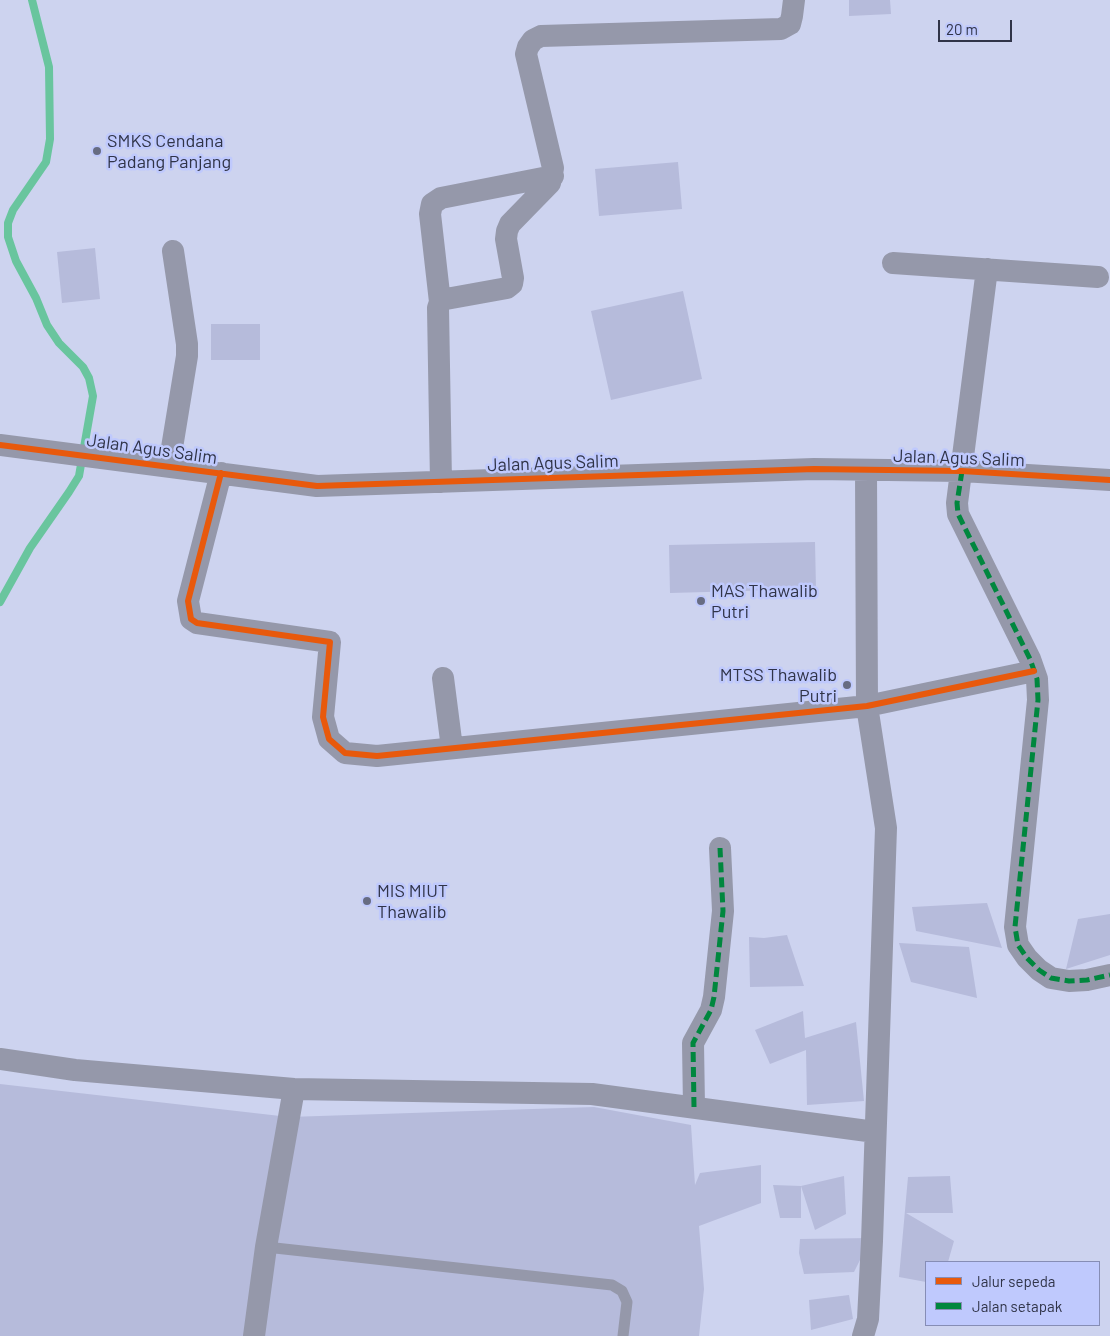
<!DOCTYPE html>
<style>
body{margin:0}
#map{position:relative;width:1110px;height:1336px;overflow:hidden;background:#cdd3ef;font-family:Barlow,sans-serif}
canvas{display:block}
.legend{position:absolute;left:925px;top:1261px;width:175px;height:65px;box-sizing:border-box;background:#bfc9fd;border:1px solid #868db5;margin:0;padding:6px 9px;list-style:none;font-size:15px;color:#303448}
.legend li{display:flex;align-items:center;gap:10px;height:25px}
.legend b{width:25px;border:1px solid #868db5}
.scale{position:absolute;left:938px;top:20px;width:74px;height:22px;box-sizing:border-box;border:2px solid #303448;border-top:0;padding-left:6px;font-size:15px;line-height:18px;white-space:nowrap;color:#303448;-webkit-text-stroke:4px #bfc9fd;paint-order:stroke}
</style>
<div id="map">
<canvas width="1110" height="1336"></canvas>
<ul class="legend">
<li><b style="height:6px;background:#e8590c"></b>Jalur sepeda</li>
<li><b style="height:6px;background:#00873e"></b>Jalan setapak</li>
</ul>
<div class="scale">20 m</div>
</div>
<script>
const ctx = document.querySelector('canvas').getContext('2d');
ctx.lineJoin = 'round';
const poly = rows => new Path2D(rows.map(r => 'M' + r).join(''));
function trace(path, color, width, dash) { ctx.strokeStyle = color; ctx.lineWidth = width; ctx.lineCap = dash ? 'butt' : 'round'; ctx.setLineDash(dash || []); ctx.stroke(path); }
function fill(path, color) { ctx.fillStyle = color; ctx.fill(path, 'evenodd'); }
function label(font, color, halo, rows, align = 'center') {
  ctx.font = font + ' Barlow,sans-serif'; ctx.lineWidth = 5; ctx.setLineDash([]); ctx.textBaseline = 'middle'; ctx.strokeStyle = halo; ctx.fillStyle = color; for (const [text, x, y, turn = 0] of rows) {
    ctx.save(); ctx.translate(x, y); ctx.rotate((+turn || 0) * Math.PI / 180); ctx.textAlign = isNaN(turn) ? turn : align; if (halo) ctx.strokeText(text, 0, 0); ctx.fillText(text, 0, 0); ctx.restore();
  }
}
const stream = poly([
 [0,602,30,548,69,492,79,476,93,396,89,378,83,367,59,343,47,325,36,298,16,261,8,237,8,223,13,210,46,162,50,139,49,67,32,0]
]);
const building = poly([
 [849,0,890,0,891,14,849,16],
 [678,162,682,209,599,216,595,169],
 [95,248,100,299,62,303,57,252],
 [683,291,702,379,611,400,591,311],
 [211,324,260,324,260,360,211,360],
 [815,542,816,589,670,593,669,545],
 [987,903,1002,948,916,931,912,907],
 [1110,914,1110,955,1066,969,1078,919],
 [787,935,804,986,750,987,749,937,764,938],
 [899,943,969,947,977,998,911,982],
 [803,1011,805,1038,856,1022,864,1101,807,1105,806,1050,770,1064,755,1030],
 [0,1084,289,1117,594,1107,691,1125,695,1185,700,1173,761,1165,761,1203,699,1226,704,1289,699,1336,0,1336],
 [844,1176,846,1214,815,1230,801,1186],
 [950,1176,953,1213,906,1213,954,1241,948,1262,926,1262,926,1282,899,1277,908,1177],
 [773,1185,801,1186,801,1218,780,1218],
 [871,1238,854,1272,804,1274,799,1253,800,1239],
 [849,1295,853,1319,811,1330,809,1300]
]);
const service = poly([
 [266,1247,612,1285,622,1291,627,1302,623,1336]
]);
const minor = poly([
 [893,263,1098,277],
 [987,269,957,503,958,514,1030,659,1037,679,1038,700,1015,927,1018,945,1027,958,1039,970,1051,978,1069,981,1087,980,1110,975],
 [440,302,446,299,507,288,512,284,513,278,506,239,507,231,510,224,550,183,553,168,526,54,528,47,533,40,541,36,781,29,790,24,792,16,794,0],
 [0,445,317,486,814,469,962,471,1110,480],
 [169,466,187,356,187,344,173,251],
 [221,473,188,601,191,619,197,623,330,642,323,717,329,739,345,753,377,756,867,706,1034,671],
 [441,482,438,308,440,302,430,214,432,204,441,198,553,176],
 [443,678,452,748],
 [0,1059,75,1070,294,1089,592,1094,875,1132],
 [694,1107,693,1043,711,1010,714,997,723,911,720,848],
 [254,1336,266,1247,294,1089],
 [863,1336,868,1319,872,1241,886,828,867,706,866,470]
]);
const quiet = poly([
 [962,471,957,503,958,514,1030,659,1037,679,1038,700,1015,927,1018,945,1027,958,1039,970,1051,978,1069,981,1087,980,1110,975],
 [694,1107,693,1043,711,1010,714,997,723,911,720,848]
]);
const cycleway = poly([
 [0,445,317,486,814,469,962,471,1110,480],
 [221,473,188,601,191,619,197,623,330,642,323,717,329,739,345,753,377,756,867,706,1034,671]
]);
const markers = [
 [97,151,5,"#676c82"],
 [701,601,5,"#676c82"],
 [847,685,5,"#676c82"],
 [367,901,5,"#676c82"]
];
const poiNames = [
 ["SMKS Cendana",107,141],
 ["Padang Panjang",107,162],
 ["MAS Thawalib",711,591],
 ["Putri",711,612],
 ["MTSS Thawalib",837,675,"right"],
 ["Putri",837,696,"right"],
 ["MIS MIUT",377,891],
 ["Thawalib",377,912]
];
const streetNames = [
 ["Jalan Agus Salim",152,449,8],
 ["Jalan Agus Salim",959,458,2],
 ["Jalan Agus Salim",553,463,-2]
];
trace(stream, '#69c59e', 8);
fill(building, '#b6bbdb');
trace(service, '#9598aa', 11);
trace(minor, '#9598aa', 22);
trace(quiet, '#00873e', 5, [10, 5]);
trace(cycleway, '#e8590c', 6);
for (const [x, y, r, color] of markers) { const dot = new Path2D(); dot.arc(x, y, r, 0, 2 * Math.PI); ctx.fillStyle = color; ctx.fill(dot); trace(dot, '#bfc9fd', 2); }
label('18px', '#303448', '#bfc9fd', poiNames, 'left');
label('18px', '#303448', '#bfc9fd', streetNames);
</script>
